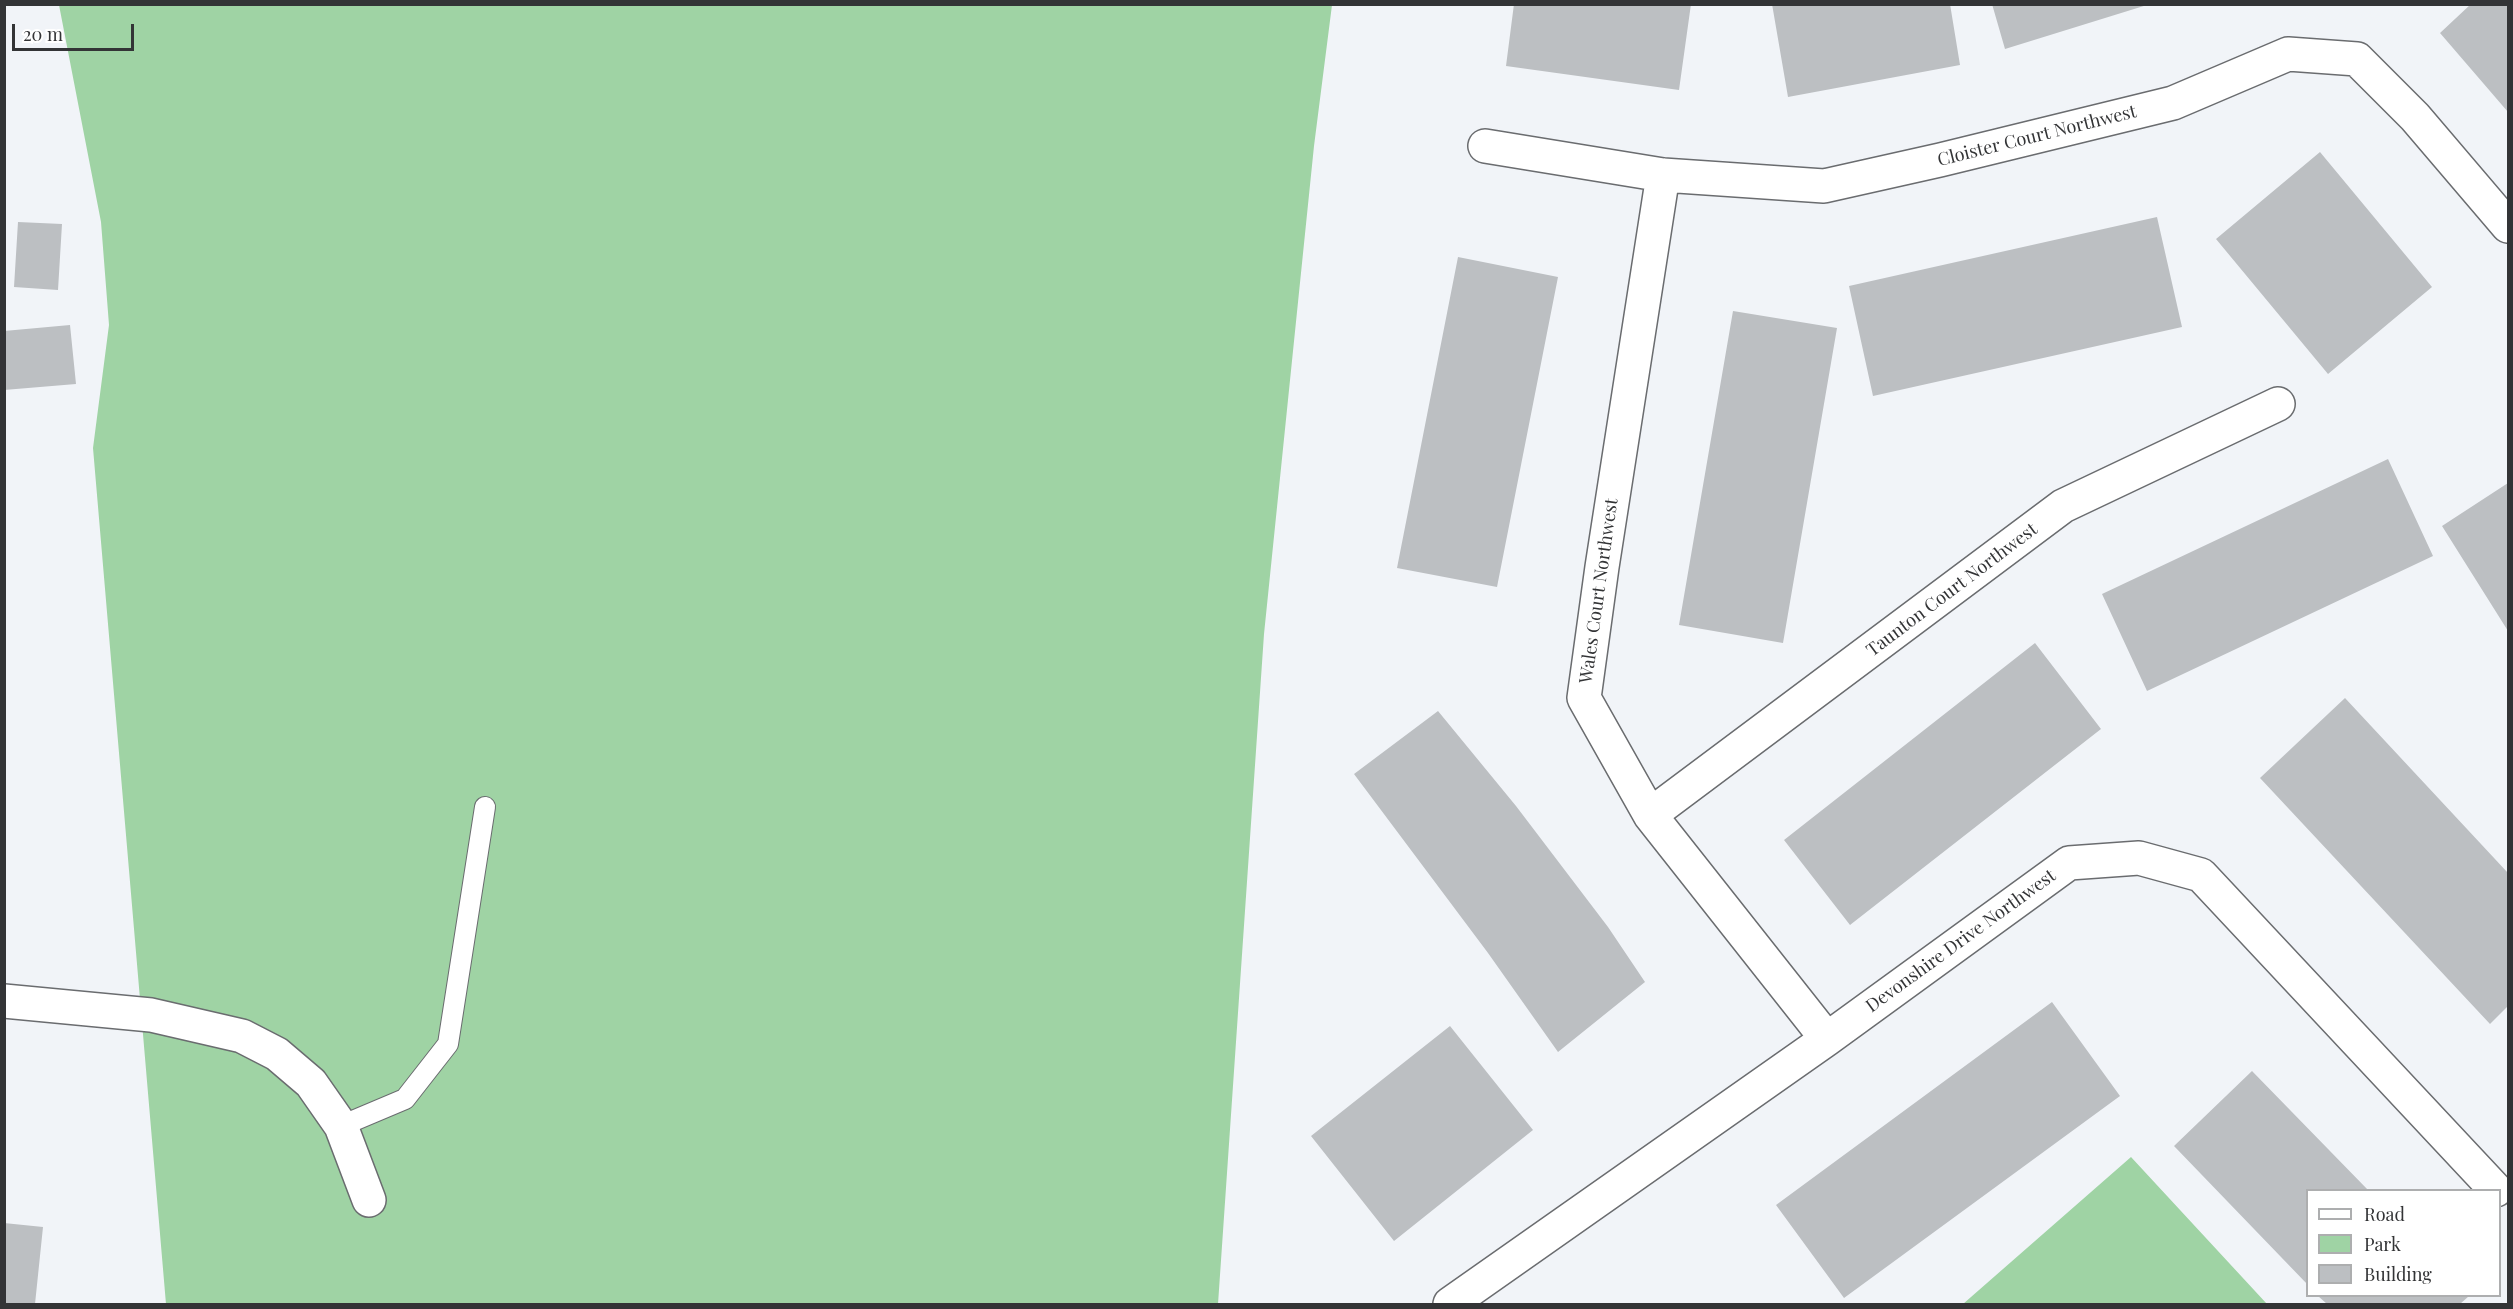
<!DOCTYPE html>
<style>
body{margin:0}
#map{position:relative;width:2513px;height:1309px;overflow:hidden;background:#f1f4f8;font-family:"Playfair Display",serif}
canvas{display:block}
.frame{position:absolute;inset:0;border:6px solid #333436;pointer-events:none}
.legend{position:absolute;left:2306px;top:1189px;width:195px;height:108px;box-sizing:border-box;background:#fff;border:2px solid #adaeaf;margin:0;padding:8px 10px;list-style:none;font-size:18px;color:#333436}
.legend li{display:flex;align-items:center;gap:12px;height:30px}
.legend b{width:30px;border:2px solid #adaeaf}
.scale{position:absolute;left:12px;top:24px;width:122px;height:27px;box-sizing:border-box;border:3px solid #333436;border-top:0;padding-left:8px;font-size:18px;line-height:21px;white-space:nowrap;color:#333436;-webkit-text-stroke:4px #fff;paint-order:stroke}
</style>
<div id="map">
<canvas width="2513" height="1309"></canvas>
<div class="frame"></div>
<ul class="legend">
<li><b style="height:8px;background:#fff"></b>Road</li>
<li><b style="height:16px;background:#9fd3a4"></b>Park</li>
<li><b style="height:16px;background:#bcbfc2"></b>Building</li>
</ul>
<div class="scale">20 m</div>
</div>
<script>
const ctx = document.querySelector('canvas').getContext('2d');
ctx.lineJoin = 'round';
function fill(path, color) { ctx.fillStyle = color; ctx.fill(path, 'evenodd'); }
const poly = rows => new Path2D(rows.map(r => 'M' + r).join(''));
function trace(path, color, width, dash) { ctx.strokeStyle = color; ctx.lineWidth = width; ctx.lineCap = dash ? 'butt' : 'round'; ctx.setLineDash(dash || []); ctx.stroke(path); }
function label(font, color, halo, rows, align = 'center') {
  ctx.font = font + ' "Playfair Display",serif'; ctx.lineWidth = 6; ctx.setLineDash([]); ctx.textBaseline = 'middle'; ctx.strokeStyle = halo; ctx.fillStyle = color; for (const [text, x, y, turn = 0] of rows) {
    ctx.save(); ctx.translate(x, y); ctx.rotate((+turn || 0) * Math.PI / 180); ctx.textAlign = isNaN(turn) ? turn : align; if (halo) ctx.strokeText(text, 0, 0); ctx.fillText(text, 0, 0); ctx.restore();
  }
}
const green = poly([
 [59,5,1332,5,1314,146,1264,634,1218,1304,166,1304,93,448,109,325,101,222],
 [2131,1157,2267,1304,1963,1304]
]);
const building = poly([
 [1514,4,1691,4,1679,90,1506,66],
 [1772,4,1950,4,1960,65,1788,97],
 [1992,4,2146,4,2147,5,2005,49],
 [2471,4,2508,4,2508,112,2440,33],
 [2320,152,2432,287,2328,374,2216,239],
 [2157,217,2182,327,1873,396,1849,286],
 [18,222,62,224,58,290,14,287],
 [1458,257,1558,277,1497,587,1397,568],
 [1733,311,1837,328,1783,643,1679,625],
 [70,325,76,384,4,390,4,331],
 [2388,459,2433,556,2147,691,2102,594],
 [2508,483,2508,631,2442,526],
 [2035,643,2101,729,1850,925,1784,840],
 [2345,698,2508,873,2508,1006,2490,1024,2260,778],
 [1438,711,1516,806,1608,927,1645,982,1558,1052,1488,953,1354,774],
 [2052,1002,2120,1096,1844,1298,1776,1205],
 [1450,1026,1533,1130,1394,1241,1311,1136],
 [2252,1071,2368,1190,2308,1190,2308,1285,2174,1146],
 [4,1223,43,1227,35,1304,4,1304],
 [2318,1296,2469,1296,2460,1304,2327,1304]
]);
const lane = poly([
 [341,1126,405,1099,448,1044,485,807]
]);
const street = poly([
 [1485,146,1663,175,1824,186,1940,160,2173,103,2288,54,2357,59,2415,117,2508,226],
 [1663,175,1602,567,1584,698,1650,815,1827,1039],
 [1650,815,2063,506,2278,404],
 [4,1001,151,1015,242,1036,277,1054,311,1083,341,1126,369,1200],
 [1450,1304,1827,1039,2069,863,2139,858,2201,875,2496,1190]
]);
const streetNames = [
 ["Cloister Court Northwest",2037,136,-14],
 ["Taunton Court Northwest",1952,590,-37],
 ["Wales Court Northwest",1599,591,-82],
 ["Devonshire Drive Northwest",1961,941,-36]
];
fill(green, '#9fd3a4');
fill(building, '#bcbfc2');
trace(lane, '#6a6c6f', 22);
trace(street, '#6a6c6f', 36);
trace(lane, '#fff', 20);
trace(street, '#fff', 33);
label('18px', '#333436', '#fff', streetNames);
</script>
